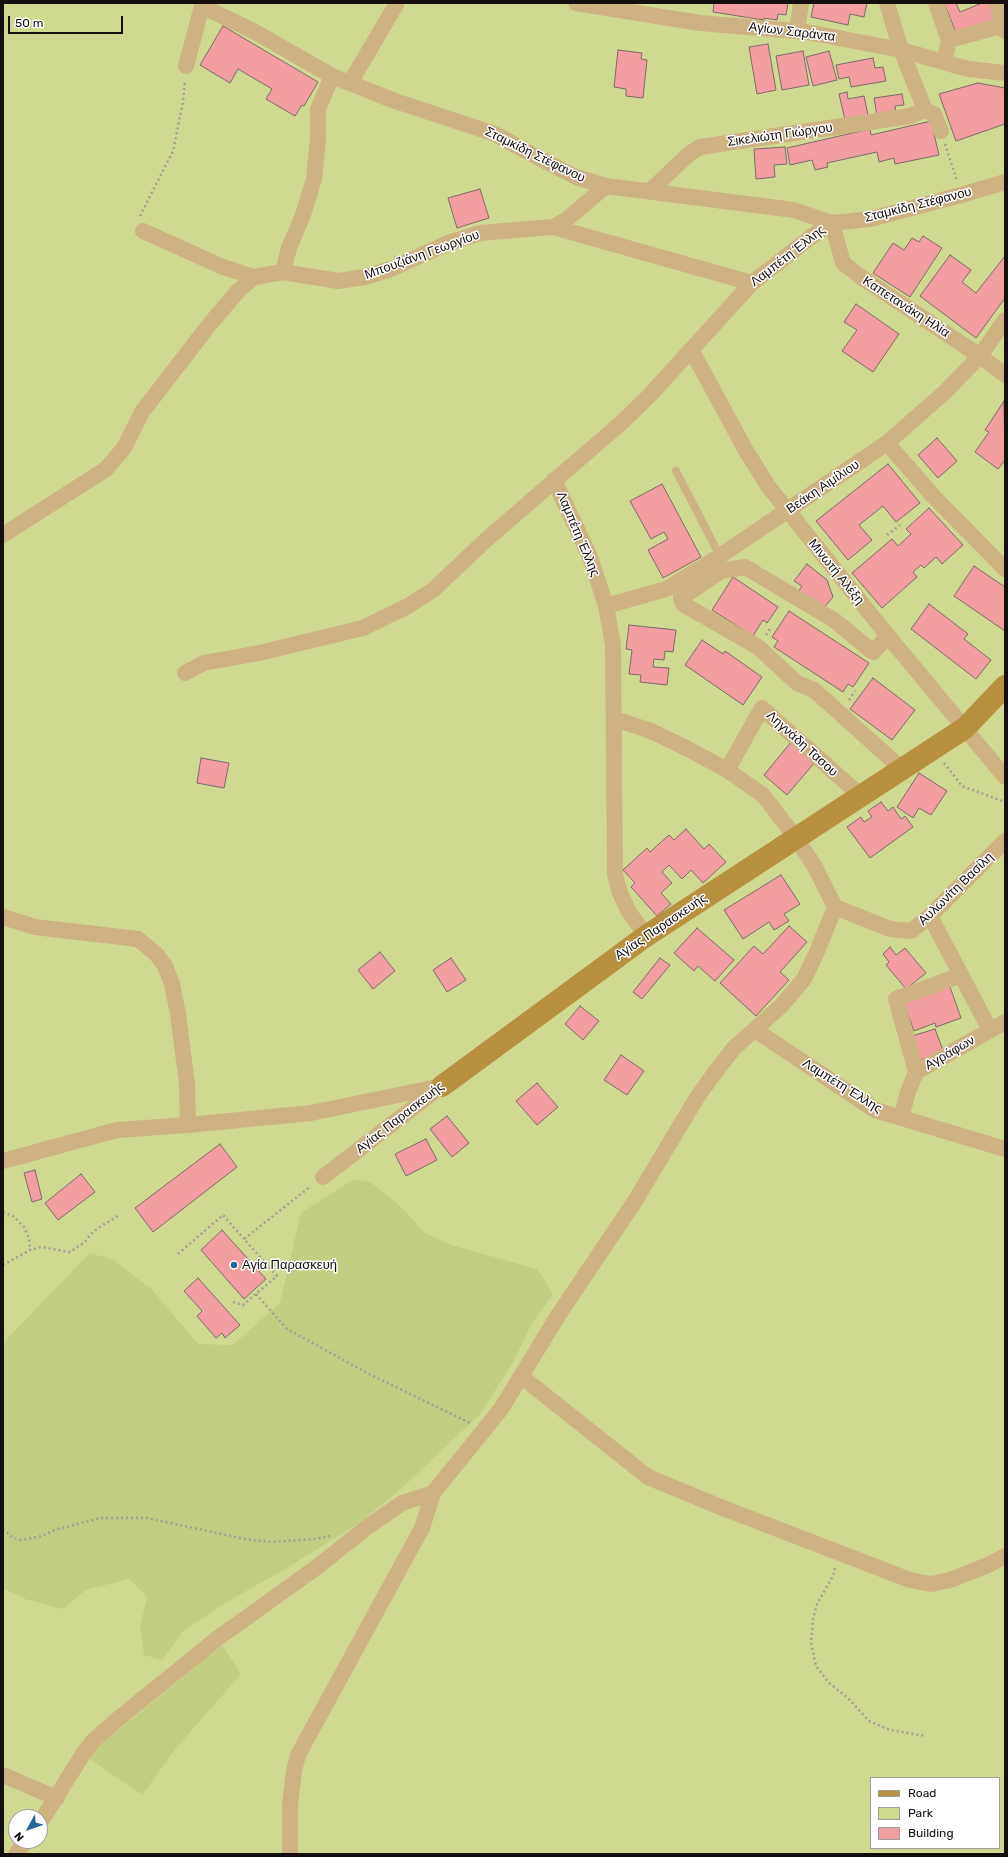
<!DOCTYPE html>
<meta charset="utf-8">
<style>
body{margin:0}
#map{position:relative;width:1008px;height:1857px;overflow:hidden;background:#fdf7f3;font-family:Rubik,sans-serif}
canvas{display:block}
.frame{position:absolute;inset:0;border:4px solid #140e0c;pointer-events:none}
.legend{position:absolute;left:870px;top:1777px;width:130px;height:72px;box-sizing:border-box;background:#fff;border:1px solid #a19f9e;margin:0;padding:5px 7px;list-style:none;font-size:12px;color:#140e0c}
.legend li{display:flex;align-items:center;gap:8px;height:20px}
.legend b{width:20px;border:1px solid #a19f9e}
.north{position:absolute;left:8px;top:1809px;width:40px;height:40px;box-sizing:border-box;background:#fff;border:1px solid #a19f9e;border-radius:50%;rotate:230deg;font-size:11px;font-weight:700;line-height:16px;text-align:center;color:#140e0c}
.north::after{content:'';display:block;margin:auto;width:14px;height:18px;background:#24669b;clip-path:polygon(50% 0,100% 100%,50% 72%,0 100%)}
.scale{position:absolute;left:8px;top:16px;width:115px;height:18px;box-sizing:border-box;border:2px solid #140e0c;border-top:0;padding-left:5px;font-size:12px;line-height:14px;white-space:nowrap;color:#140e0c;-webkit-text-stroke:3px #fff;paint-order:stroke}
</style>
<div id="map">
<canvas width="1008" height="1857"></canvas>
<div class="frame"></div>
<ul class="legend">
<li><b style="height:5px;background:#b89140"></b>Road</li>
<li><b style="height:11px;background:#cfda90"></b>Park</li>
<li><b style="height:11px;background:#f29ea0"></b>Building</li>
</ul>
<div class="north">N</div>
<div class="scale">50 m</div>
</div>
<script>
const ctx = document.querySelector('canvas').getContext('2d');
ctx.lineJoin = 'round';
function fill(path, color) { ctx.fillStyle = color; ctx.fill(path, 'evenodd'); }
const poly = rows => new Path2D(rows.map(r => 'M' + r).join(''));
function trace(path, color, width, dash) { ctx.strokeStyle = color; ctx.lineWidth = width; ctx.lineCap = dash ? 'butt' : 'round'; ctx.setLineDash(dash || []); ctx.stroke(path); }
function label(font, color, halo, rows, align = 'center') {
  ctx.font = font + ' Rubik,sans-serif'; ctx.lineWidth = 3; ctx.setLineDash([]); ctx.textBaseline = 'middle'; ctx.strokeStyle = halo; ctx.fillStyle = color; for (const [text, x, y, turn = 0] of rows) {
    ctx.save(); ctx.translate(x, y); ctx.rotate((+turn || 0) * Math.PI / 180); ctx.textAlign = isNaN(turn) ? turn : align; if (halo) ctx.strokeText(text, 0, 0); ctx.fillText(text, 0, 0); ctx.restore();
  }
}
const green = poly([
 [3,3,1005,3,1005,1854,3,1854],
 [871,1778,999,1778,999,1848,871,1848],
 [16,1817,40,1817,40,1841,16,1841]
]);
const forest = poly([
 [354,1179,370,1182,399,1205,425,1233,451,1245,537,1269,553,1294,531,1325,514,1361,480,1414,403,1487,362,1521,287,1568,225,1603,182,1632,162,1660,144,1655,140,1626,147,1597,129,1579,86,1590,63,1609,25,1599,3,1588,3,1343,90,1253,114,1260,152,1290,198,1344,233,1345,280,1303,301,1213],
 [222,1645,241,1674,177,1747,142,1795,90,1759,97,1748]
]);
const building = poly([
 [714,3,788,3,786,15,778,14,777,20,764,18,764,20,713,12,714,3],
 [814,3,867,3,864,17,850,14,848,25,811,17,814,3],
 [944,3,956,3,960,12,982,3,989,3,995,20,957,35,944,3],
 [223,26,318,82,304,106,302,105,295,116,266,99,272,89,238,69,230,83,200,65,223,26],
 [768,44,776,90,757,94,749,47,768,44],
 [618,50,642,53,641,59,647,60,643,98,626,96,626,89,614,87,618,50],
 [803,51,809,85,782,90,776,56,803,51],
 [829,51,837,80,813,86,806,57,829,51],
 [873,58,875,68,883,67,886,81,851,87,849,77,839,79,836,65,873,58],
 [978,83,1005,88,1005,124,956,141,939,94,978,83],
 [847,92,848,99,864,96,868,115,845,120,839,94,847,92],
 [902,94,904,105,895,106,896,114,877,116,874,98,902,94],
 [931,121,939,155,895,164,894,158,879,162,877,152,827,163,828,167,815,170,812,160,790,165,787,148,870,129,871,135,931,121],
 [785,147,787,164,774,165,775,177,756,179,754,149,785,147],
 [480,189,489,218,457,228,448,198,480,189],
 [923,236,942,248,910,297,873,273,893,243,904,250,912,238,919,242,923,236],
 [950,255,971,270,962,282,976,293,1005,256,1005,298,976,338,920,296,950,255],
 [856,304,899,334,873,372,842,351,857,330,844,322,856,304],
 [1004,401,1005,460,998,469,975,452,989,432,985,430,1004,401],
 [937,438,957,461,938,478,918,455,937,438],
 [888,464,920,503,896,522,883,506,859,525,872,540,848,560,816,521,888,464],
 [662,484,701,557,663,578,648,550,668,539,664,532,651,539,630,501,662,484],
 [929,508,963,545,942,564,936,557,924,568,921,565,913,572,917,577,882,608,852,573,892,539,898,546,911,534,906,529,929,508],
 [807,564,827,580,833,597,823,609,798,592,802,586,794,581,807,564],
 [974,566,1005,587,1005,631,954,596,974,566],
 [733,577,778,607,767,623,763,620,753,636,712,610,733,577],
 [929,604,968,634,964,639,991,660,976,679,911,629,929,604],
 [789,611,869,663,853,687,848,684,843,692,774,647,778,641,772,637,789,611],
 [629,625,676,630,673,652,665,651,664,660,654,659,653,667,669,668,667,685,640,682,641,675,629,674,632,650,626,649,629,625],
 [702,640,723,654,725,651,762,677,743,705,685,665,702,640],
 [873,678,915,710,892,740,850,709,873,678],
 [792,741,816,761,787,795,764,775,792,741],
 [201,758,229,763,224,788,197,783,201,758],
 [919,773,947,791,931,815,919,808,913,818,897,807,919,773],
 [881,802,888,811,893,807,901,819,905,816,913,827,870,858,847,827,861,817,864,822,872,817,868,811,881,802],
 [686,829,704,849,709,844,726,862,703,883,691,870,682,879,669,865,662,872,672,883,661,893,671,904,657,916,631,887,635,883,623,870,647,848,650,852,669,835,674,840,686,829],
 [781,875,800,904,784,914,789,921,774,930,769,922,743,939,724,910,781,875],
 [789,926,807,942,780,972,789,980,756,1016,720,983,754,946,763,954,789,926],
 [697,928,734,960,715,981,698,966,694,971,674,953,697,928],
 [890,947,896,955,905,948,926,973,906,989,886,965,889,962,883,954,890,947],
 [380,952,395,971,373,989,358,970,380,952],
 [451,958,466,980,447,992,433,970,451,958],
 [660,958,670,965,642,999,633,992,660,958],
 [949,984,961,1018,936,1027,935,1023,914,1031,903,1001,949,984],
 [580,1006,599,1021,583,1040,565,1024,580,1006],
 [935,1029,944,1053,920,1060,912,1036,935,1029],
 [621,1055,644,1071,627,1095,604,1080,621,1055],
 [537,1083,558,1107,537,1125,516,1101,537,1083],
 [447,1116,469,1143,452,1157,430,1129,447,1116],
 [426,1139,437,1160,406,1176,395,1154,426,1139],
 [220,1144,237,1167,153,1232,135,1208,220,1144],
 [35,1170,42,1199,32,1202,24,1173,35,1170],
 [81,1174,95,1192,58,1220,45,1203,81,1174],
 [222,1230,266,1279,244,1299,201,1250,222,1230],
 [198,1278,240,1325,225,1338,222,1333,216,1338,197,1316,202,1311,184,1291,198,1278]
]);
const path = poly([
 [945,144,957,181],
 [140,216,173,151,183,102,185,80],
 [887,535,900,525],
 [766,635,771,627],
 [849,700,855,691],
 [944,763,962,786,1005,802],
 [3,1212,13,1216,24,1227,29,1238,30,1250],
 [178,1254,223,1215,244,1239],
 [3,1265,30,1250,41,1247,70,1252,85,1242,90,1235,98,1228,118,1216],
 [256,1294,287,1329,369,1374,470,1423],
 [233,1302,243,1305,277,1276,244,1239,311,1186],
 [3,1529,13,1538,21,1540,42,1536,55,1530,100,1518,147,1518,245,1539,272,1542,315,1539,330,1536],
 [835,1568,833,1576,817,1604,813,1619,811,1643,816,1666,829,1683,848,1698,869,1721,890,1730,926,1736]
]);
const lane = poly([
 [676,471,720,556]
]);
const street = poly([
 [576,3,700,23,807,32,901,50,968,69,1005,73],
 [887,3,901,50,925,110,934,114,941,131],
 [936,3,949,40,944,62],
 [997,3,1005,31],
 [797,31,801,3],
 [949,40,1005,25],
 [186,66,202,6,255,32,332,76,395,101,495,134,537,157,576,177,606,186,794,210,832,223,870,219,961,195,1005,182],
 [350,83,397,3],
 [650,191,689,154,700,147,910,116,925,110],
 [832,223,843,263,861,277,980,356,1005,375],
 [553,227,566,220,606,186],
 [143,231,223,267,254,277,283,272,338,281,365,277,391,269,448,243,480,233,553,227,752,283],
 [283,272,289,248,303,215,314,179,318,139,318,109,332,76],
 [692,351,745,449,768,486,888,636,1005,777],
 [887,443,934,497,1005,569],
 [554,480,590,557,606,606,613,645,615,875,620,893,629,912,646,936],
 [3,535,106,469,124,448,142,412,209,325,238,291,254,277],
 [606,606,666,589,720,556,887,443,945,392,980,356,1005,320],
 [888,636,873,652,834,620,745,567,721,571,681,598,683,604,758,647,797,683,814,690,902,769],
 [185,673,204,663,259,653,363,628,408,606,433,590,487,539,620,424,648,397,752,283,811,237,832,223],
 [727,770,762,708,860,795],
 [835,907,890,929,911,931,930,916,1005,841],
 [930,916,990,1030],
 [3,917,35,927,138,939,156,954,165,966,172,984,178,1014,187,1084,188,1125],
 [755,1030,875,1110,1005,1149],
 [916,1072,896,999,961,975],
 [901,1118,908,1092,916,1072,1005,1022],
 [3,1161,117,1130,188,1125,311,1113,442,1086],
 [323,1177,439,1088],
 [522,1377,648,1477,723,1508,910,1580,931,1584,950,1580,988,1565,1005,1556],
 [3,1775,57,1798],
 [40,1823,83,1754,93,1741,118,1719,218,1638,317,1567,366,1528,402,1503,433,1493],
 [16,1854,26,1841],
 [290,1854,290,1805,294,1771,298,1755,422,1528,433,1493,501,1409,559,1314,635,1201,696,1099,713,1075,734,1048,781,1006,804,979,816,954,835,907,815,867,796,838,763,795,727,770,688,749,651,731,615,719]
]);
const secondary = poly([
 [442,1086,646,936,965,728,1005,686]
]);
const markers = [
 [234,1265,4,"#24669b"]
];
const streetNames = [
 ["Αγίων Σαράντα",792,32,7],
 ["Σικελιώτη Γιώργου",780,135,-8],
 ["Σταμκίδη Στέφανου",535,155,26],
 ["Σταμκίδη Στέφανου",918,205,-14],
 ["Μπουζιάνη Γεωργίου",422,255,-20],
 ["Λαμπέτη Έλλης",788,256,-38],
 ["Καπετανάκη Ηλία",906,307,33],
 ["Βεάκη Αιμίλιου",823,487,-34],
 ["Λαμπέτη Έλλης",578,534,67],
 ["Μινωτή Αλέξη",836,572,51],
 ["Ληγνάδη Τασου",802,744,42],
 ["Αυλωνίτη Βασίλη",956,889,-44],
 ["Αγίας Παρασκευής",661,927,-34],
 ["Αγράφων",950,1053,-30],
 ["Λαμπέτη Έλλης",842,1086,32],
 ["Αγίας Παρασκευής",400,1118,-38]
];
const poiNames = [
 ["Αγία Παρασκευή",242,1265]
];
fill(green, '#cfda90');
fill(forest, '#c2ce81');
fill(building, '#f29ea0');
trace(building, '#7c6b6b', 1);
trace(path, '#a39d99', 2.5, [2, 3]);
trace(lane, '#ceb382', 8);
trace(street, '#ceb382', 16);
trace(secondary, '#b89140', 22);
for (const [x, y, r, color] of markers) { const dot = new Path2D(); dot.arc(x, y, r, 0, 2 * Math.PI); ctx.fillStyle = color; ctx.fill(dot); trace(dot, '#fff', 1.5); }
label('13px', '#140e0c', '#fff', streetNames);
label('13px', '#140e0c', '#fff', poiNames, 'left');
</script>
